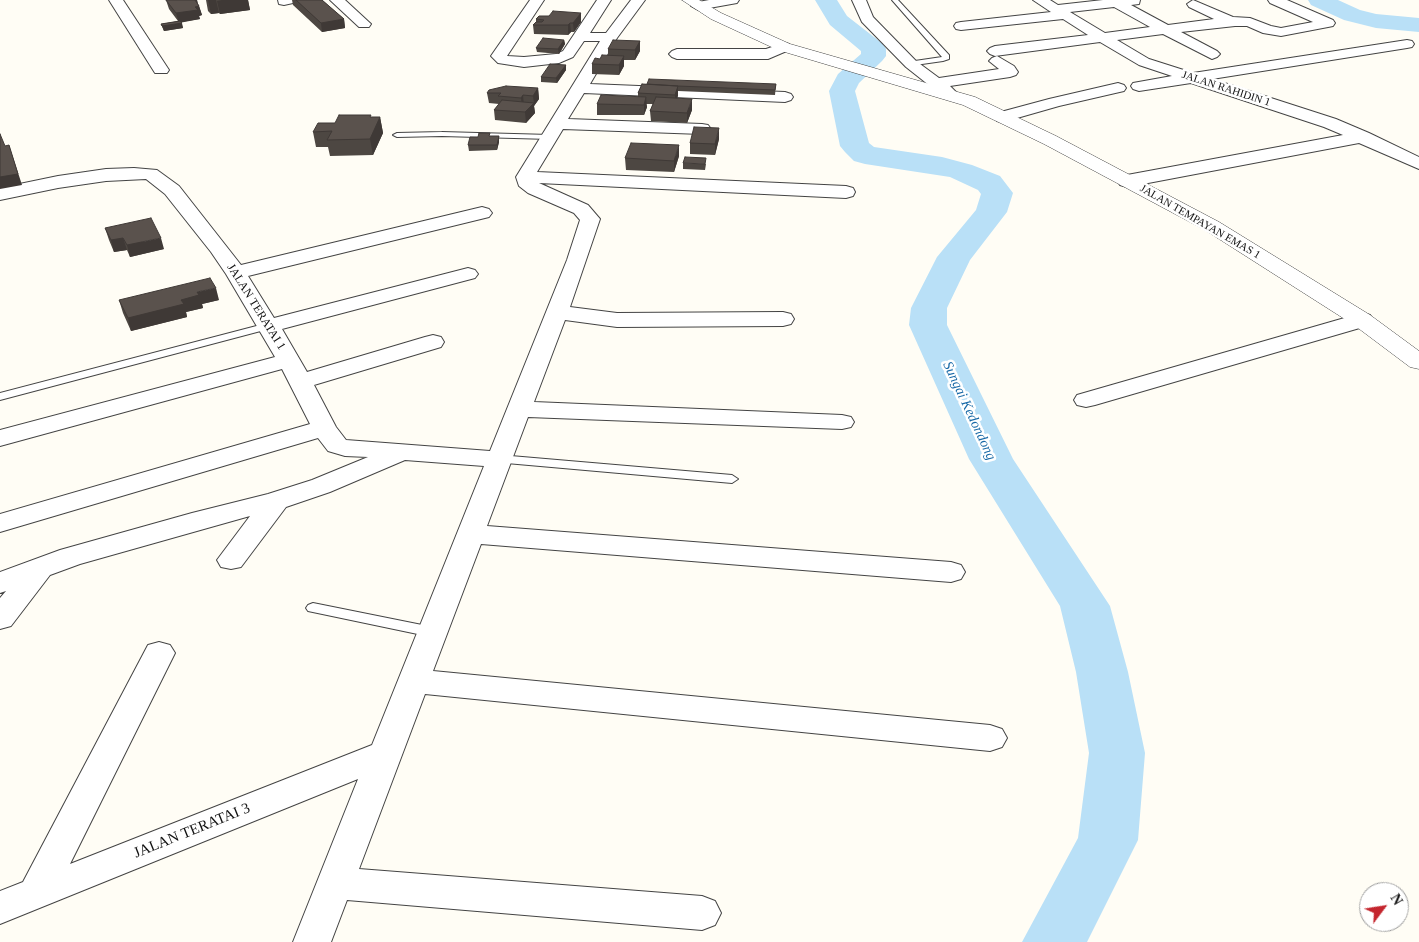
<!DOCTYPE html>
<style>
body{margin:0}
#map{position:relative;width:1419px;height:942px;overflow:hidden;background:#fffdf5;font-family:"Times New Roman",serif}
canvas{display:block}
.north{position:absolute;left:1359px;top:882px;width:50px;height:50px;box-sizing:border-box;background:#fff;border:1px solid #a0a0a0;border-radius:50%;rotate:59deg;font-size:14px;font-weight:700;line-height:20px;text-align:center;color:#111}
.north::after{content:'';display:block;margin:auto;width:18px;height:22px;background:#c4262e;clip-path:polygon(50% 0,100% 100%,50% 72%,0 100%)}
</style>
<div id="map">
<canvas width="1419" height="942"></canvas>
<div class="north">N</div>
</div>
<script>
const ctx = document.querySelector('canvas').getContext('2d');
ctx.lineJoin = 'round';
const poly = rows => new Path2D(rows.map(r => 'M' + r).join(''));
function fill(path, color) { ctx.fillStyle = color; ctx.fill(path, 'evenodd'); }
function trace(path, color, width, dash) { ctx.strokeStyle = color; ctx.lineWidth = width; ctx.lineCap = dash ? 'butt' : 'round'; ctx.setLineDash(dash || []); ctx.stroke(path); }
function label(font, color, halo, rows, align = 'center') {
  ctx.font = font + ' "Times New Roman",serif'; ctx.lineWidth = 5; ctx.setLineDash([]); ctx.textBaseline = 'middle'; ctx.strokeStyle = halo; ctx.fillStyle = color; for (const [text, x, y, turn = 0] of rows) {
    ctx.save(); ctx.translate(x, y); ctx.rotate((+turn || 0) * Math.PI / 180); ctx.textAlign = isNaN(turn) ? turn : align; if (halo) ctx.strokeText(text, 0, 0); ctx.fillText(text, 0, 0); ctx.restore();
  }
}
const river = poly([
 [815,0,837,0,847,16,883,44,886,49,886,56,882,61,859,83,855,91,869,143,874,147,942,157,972,165,1000,176,1013,193,1007,212,970,260,947,308,947,325,1013,459,1110,606,1128,672,1145,753,1138,840,1087,942,1022,942,1078,838,1089,753,1076,672,1060,606,969,459,909,325,911,308,937,257,976,210,981,194,978,190,950,177,865,164,854,161,845,152,840,146,829,91,838,74,861,54,861,51,830,25,815,0],
 [1308,0,1338,0,1360,10,1376,14,1419,18,1419,32,1376,28,1344,20,1311,5,1308,0]
]);
const service = poly([
 [892,0,898,0,949,55,949,59,943,61,908,66,908,62,942,57,892,0],
 [442,132,550,135,554,137,550,139,442,136,397,137,393,135,397,133,442,132],
 [268,323,273,326,272,328,0,400,0,393,268,323],
 [499,455,732,475,738,479,732,483,495,462,493,459,499,455],
 [313,603,432,627,437,628,439,632,437,636,432,637,308,611,306,608,308,605,313,603]
]);
const minor = poly([
 [109,0,123,0,169,70,167,73,155,73,109,0],
 [278,0,295,0,293,3,284,5,279,4,278,0],
 [330,0,345,0,371,24,369,27,359,27,330,0],
 [530,0,544,0,507,56,524,57,556,54,563,51,597,0,611,0,590,33,606,33,631,0,645,0,617,38,590,84,785,92,791,94,793,97,791,100,785,102,584,93,568,119,702,124,708,125,711,129,708,133,702,134,563,129,537,172,846,186,853,188,855,192,853,196,846,198,539,183,588,205,600,219,570,307,617,313,783,312,791,314,794,319,791,324,783,326,617,327,565,320,534,402,842,415,851,417,854,422,851,427,842,429,528,417,487,526,951,562,961,565,965,572,961,579,951,582,481,544,433,671,990,725,1002,729,1007,738,1002,747,990,751,425,694,359,869,702,896,715,901,721,913,715,925,702,930,347,900,331,942,293,942,358,779,0,924,0,891,23,882,148,645,159,642,170,645,175,653,70,864,372,745,484,466,405,460,330,492,286,507,241,567,231,569,221,567,217,560,250,516,80,564,50,575,11,626,0,629,0,598,6,591,0,593,0,572,60,550,192,513,268,494,312,480,368,457,345,456,328,451,318,438,0,532,0,514,310,424,282,369,0,446,0,430,275,357,226,274,211,252,165,194,146,179,106,181,58,188,0,200,0,188,58,176,106,169,134,168,157,170,179,186,241,265,482,207,489,209,492,213,489,217,248,276,274,318,468,268,475,270,478,274,475,278,282,329,307,372,425,337,433,335,441,337,444,342,441,347,314,385,336,427,346,440,490,451,567,260,580,220,574,213,528,193,519,186,516,177,600,41,584,41,573,57,559,63,524,67,498,63,491,56,530,0],
 [709,0,739,0,737,3,698,10,691,6,693,3,709,0],
 [852,0,866,0,873,17,916,61,939,78,999,69,989,61,992,58,997,56,1014,66,1018,72,1016,75,1010,77,950,86,958,94,956,97,950,99,944,97,906,67,862,22,852,0],
 [1033,0,1050,0,1058,5,1103,0,1140,0,1139,4,1131,5,1168,25,1214,19,1189,7,1187,4,1193,0,1233,17,1250,18,1271,26,1281,28,1313,22,1270,3,1268,0,1287,0,1333,20,1335,23,1333,26,1328,27,1281,36,1263,33,1247,26,1235,26,1181,32,1217,51,1220,54,1217,57,1212,59,1163,34,1117,40,1149,59,1193,73,1407,40,1412,41,1414,44,1412,47,1407,48,1212,79,1336,119,1369,133,1419,157,1419,169,1359,143,1127,187,1120,185,1118,181,1120,177,1127,175,1343,135,1324,127,1191,83,1139,91,1133,89,1131,86,1133,83,1172,76,1139,65,1100,42,995,56,990,54,987,51,990,48,995,46,1088,35,1063,19,961,30,956,29,954,26,956,23,961,22,1051,12,1033,0],
 [1114,7,1150,27,1105,33,1070,12,1114,7],
 [784,43,789,44,791,47,789,50,768,59,677,59,672,57,669,54,672,51,677,49,766,49,784,43],
 [1118,83,1124,85,1126,88,1124,91,1059,106,1003,122,997,121,995,117,997,113,1049,99,1118,83],
 [1362,313,1370,315,1373,320,1370,325,1095,405,1086,407,1077,405,1074,400,1077,395,1362,313]
]);
const tertiary = poly([
 [682,0,699,0,721,13,790,44,975,97,1056,136,1219,222,1370,315,1419,351,1419,369,1410,367,1354,325,1205,230,1044,144,963,105,778,50,711,19,682,0]
]);
const wall = poly([
 [166,0,197,0,198,4,199,6,202,15,199,16,200,19,181,22,183,28,164,31,161,24,178,21,169,9],
 [206,0,248,0,250,10,220,14,219,13,211,14,208,11],
 [292,0,322,0,344,19,345,28,322,32,293,5],
 [581,13,581,22,574,32,571,32,568,35,534,34,533,25,536,22,536,19,549,16],
 [564,40,565,44,559,54,537,52,536,48],
 [640,41,640,51,635,60,624,60,624,66,619,75,592,74,592,64,600,59,608,55,608,49],
 [566,65,566,70,557,83,541,82,541,77],
 [642,84,776,84,775,95,678,91,677,98,692,110,687,123,651,121,650,111,653,104,646,104,647,107,644,115,597,115,597,104,638,97,638,93],
 [538,88,539,99,534,106,535,113,526,123,495,120,494,110,499,104,489,103,487,93],
 [372,117,380,117,383,133,373,155,330,156,328,147,316,147,313,132,335,123],
 [491,136,499,136,499,142,497,150,469,151,468,145],
 [719,139,715,155,690,154,690,143],
 [679,156,674,172,626,170,625,158],
 [683,163,706,164,705,170,683,169],
 [105,228,164,249,130,257,127,250,114,252,109,240],
 [119,300,219,300,202,304,203,308,186,312,187,317,131,331,123,313]
]);
const shadedWall = poly([
 [194,0,197,0,198,6,199,6,202,15,199,16,200,19,179,23,176,13],
 [208,0,216,0,219,13,211,14],
 [222,0,248,0,250,10,220,14,217,1],
 [581,13,581,22,574,32,573,23],
 [344,19,345,28,322,32,321,23],
 [182,23,183,28,164,31,162,26],
 [570,23,571,32,568,35,568,25],
 [564,40,565,44,559,54,558,49],
 [640,41,640,51,635,60,635,50],
 [624,56,624,66,619,75,619,65],
 [566,65,566,70,557,83,556,78],
 [678,86,678,96,675,105,675,95],
 [538,88,539,99,534,106,535,113,526,123,525,112,534,103,533,96],
 [523,95,524,106,522,108,521,98],
 [646,97,647,107,644,115,644,105],
 [692,99,692,110,687,123,687,113],
 [380,117,383,133,373,155,370,139],
 [719,128,719,139,715,155,715,144],
 [499,136,499,142,497,150,497,145],
 [9,145,22,185,0,189,0,177],
 [679,145,679,156,674,172,674,161],
 [123,238,127,250,114,252,111,240],
 [161,238,164,249,130,257,127,245],
 [216,288,219,300,202,304,203,308,186,312,187,317,131,331,128,318,197,292]
]);
const building = poly([
 [166,0,195,0,199,6,195,7,198,10,176,13,166,0],
 [296,0,322,0,344,19,321,23,296,0],
 [553,11,581,13,573,23,570,23,568,25,533,25,536,22,542,22,544,20,536,19,539,16,549,16,553,11],
 [180,21,182,23,162,26,161,24,180,21],
 [543,38,564,40,558,49,536,48,543,38],
 [613,40,640,41,635,50,608,49,613,40],
 [602,55,624,56,619,65,592,64,595,58,600,59,602,55],
 [550,64,566,65,556,78,541,77,550,64],
 [649,79,776,84,775,90,678,86,647,84,649,79],
 [642,84,678,86,675,95,638,93,642,84],
 [506,86,538,88,533,96,523,95,521,98,498,96,501,93,487,93,489,90,506,86],
 [601,95,646,97,644,105,597,104,601,95],
 [656,97,692,99,687,113,650,111,656,97],
 [502,100,534,103,525,112,494,110,502,100],
 [339,115,371,115,370,117,380,117,370,139,327,140,332,131,313,132,318,123,335,123,339,115],
 [694,127,719,128,715,144,690,143,694,127],
 [479,133,490,133,489,136,499,136,497,145,468,145,470,137,478,137,479,133],
 [0,134,5,146,9,145,18,174,0,177,0,134],
 [631,143,679,145,674,161,625,158,631,143],
 [685,157,706,158,705,164,683,163,685,157],
 [151,218,161,238,127,245,123,238,111,240,105,228,151,218],
 [210,278,216,288,197,292,199,295,181,300,184,304,128,318,119,300,210,278]
]);
const farStreetnames = [
 ["JALAN RAHIDIN 1",1226,89,18],
 ["JALAN TEMPAYAN EMAS 1",1200,222,30]
];
const streetNames = [
 ["JALAN TERATAI 1",256,307,58]
];
const waterNames = [
 ["Sungai Kedondong",969,411,65]
];
const nearStreetnames = [
 ["JALAN TERATAI 3",192,831,-22]
];
fill(river, '#b9e0f7');
trace(service, '#444', 2);
trace(minor, '#444', 2);
trace(tertiary, '#444', 1);
fill(service, '#fff');
fill(minor, '#fff');
fill(tertiary, '#fff');
fill(wall, '#4d4742');
fill(shadedWall, '#3f3936');
fill(building, '#5a524d');
trace(building, '#3f3936', 1);
label('11px', '#111', '#fff', farStreetnames);
label('12px', '#111', '#fff', streetNames);
label('italic 14px', '#1768a6', '#fff', waterNames);
label('15px', '#111', '#fff', nearStreetnames);
</script>
